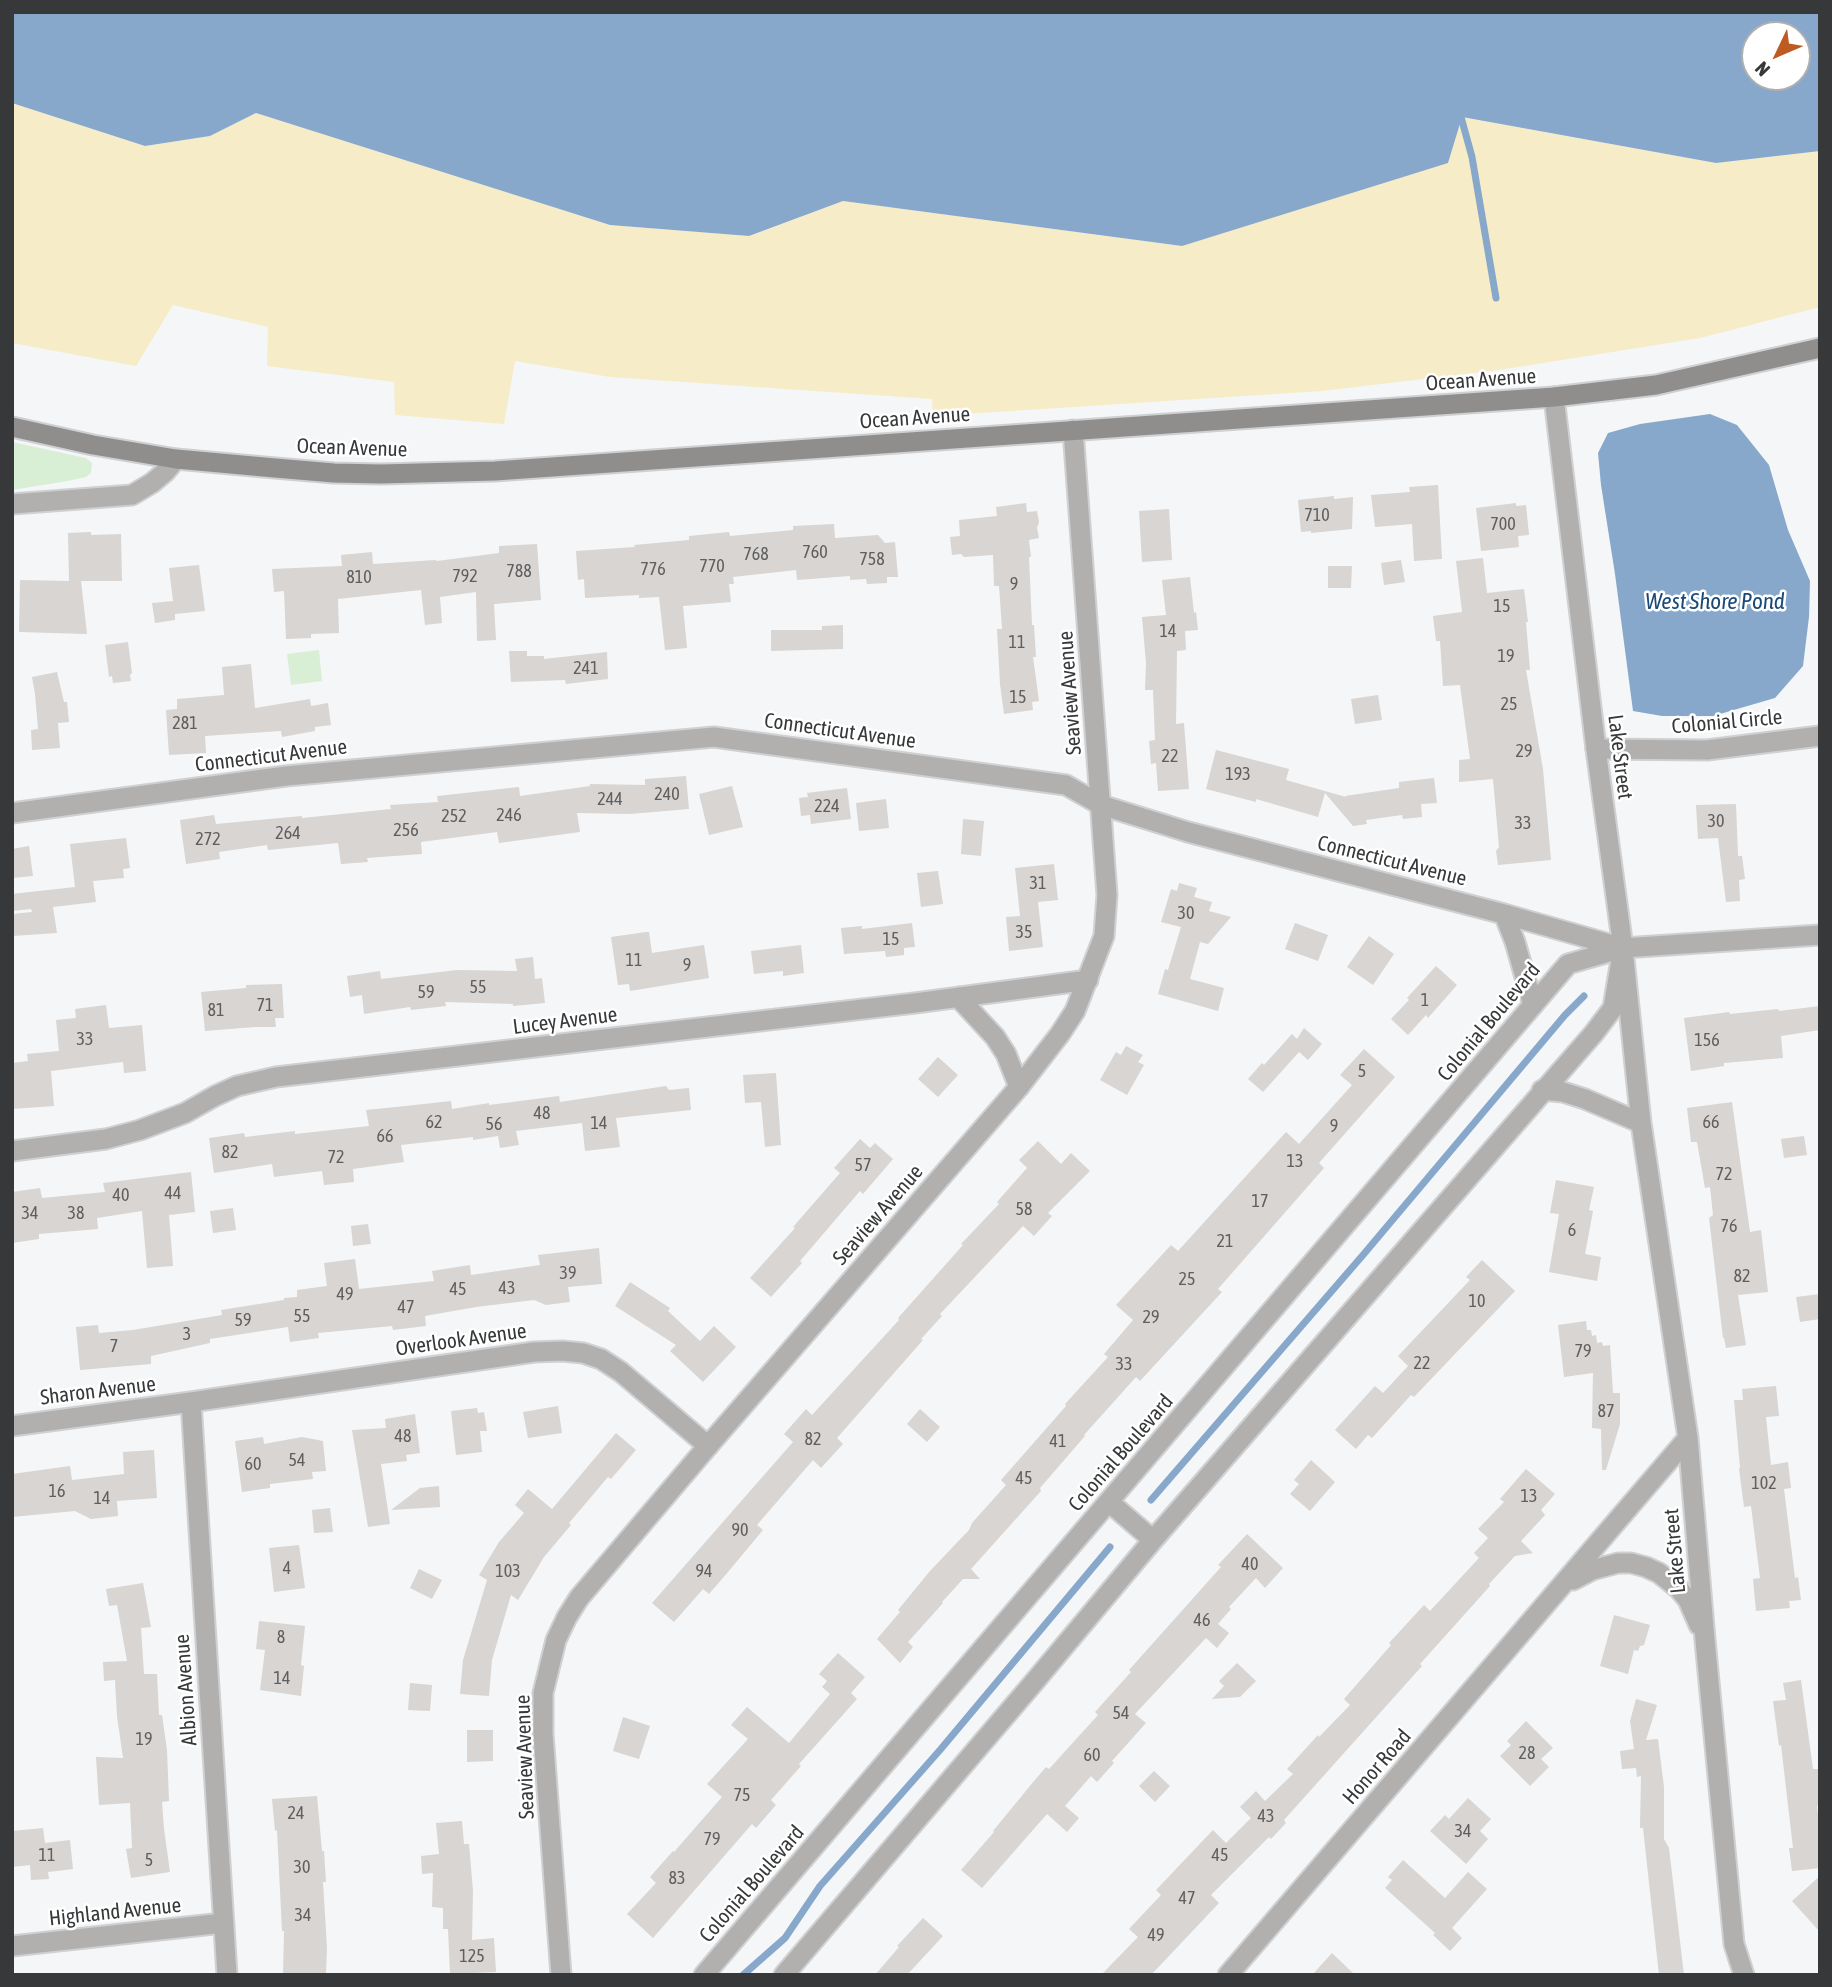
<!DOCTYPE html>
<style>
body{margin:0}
#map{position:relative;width:1832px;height:1987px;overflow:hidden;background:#f4f6f8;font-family:"Asap Condensed",sans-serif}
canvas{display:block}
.frame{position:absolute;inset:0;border:14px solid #373839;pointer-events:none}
.north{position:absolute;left:1741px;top:21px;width:70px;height:70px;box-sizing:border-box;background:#fff;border:2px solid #afafb0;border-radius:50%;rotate:226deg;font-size:19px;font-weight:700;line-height:28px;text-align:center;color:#373839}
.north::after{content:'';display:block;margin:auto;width:24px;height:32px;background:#be5b23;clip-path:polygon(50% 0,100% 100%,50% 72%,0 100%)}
</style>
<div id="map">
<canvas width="1832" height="1987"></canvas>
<div class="frame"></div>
<div class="north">N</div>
</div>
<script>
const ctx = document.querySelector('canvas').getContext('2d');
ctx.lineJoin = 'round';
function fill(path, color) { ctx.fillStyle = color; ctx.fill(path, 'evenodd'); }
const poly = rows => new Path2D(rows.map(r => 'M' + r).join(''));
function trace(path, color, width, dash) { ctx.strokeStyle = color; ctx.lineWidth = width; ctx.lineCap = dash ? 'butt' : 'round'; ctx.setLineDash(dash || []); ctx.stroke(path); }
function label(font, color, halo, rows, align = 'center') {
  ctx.font = font + ' "Asap Condensed",sans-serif'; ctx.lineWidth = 5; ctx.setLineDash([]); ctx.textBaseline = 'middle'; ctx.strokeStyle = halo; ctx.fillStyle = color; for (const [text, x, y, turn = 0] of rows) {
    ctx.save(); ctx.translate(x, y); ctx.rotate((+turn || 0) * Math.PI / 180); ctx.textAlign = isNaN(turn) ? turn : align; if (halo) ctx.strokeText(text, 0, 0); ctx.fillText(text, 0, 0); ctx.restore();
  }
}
const green = poly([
 [12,442,86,458,92,463,91,473,86,477,68,481,12,490],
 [319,650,322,681,291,685,287,654]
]);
const sand = poly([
 [12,103,145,146,210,136,256,113,610,225,749,236,843,201,1182,246,1461,117,1716,163,1820,151,1820,307,1700,338,1499,370,1322,391,933,416,932,399,610,377,515,361,504,424,395,415,394,382,267,366,268,327,173,305,136,366,12,343]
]);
const water = poly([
 [12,12,1820,12,1820,151,1716,163,1462,117,1448,163,1182,246,843,201,749,236,610,225,256,113,210,136,145,146,12,103],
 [1755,35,1797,35,1797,77,1755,77],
 [1710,414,1737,425,1769,465,1788,530,1810,581,1809,617,1803,666,1775,698,1713,716,1662,716,1633,711,1615,574,1601,485,1598,453,1608,433,1640,424]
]);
const stream = poly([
 [1461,117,1472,157,1496,298],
 [1151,1500,1363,1255,1565,1015,1584,996],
 [743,1975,785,1938,820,1886,940,1750,1110,1547]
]);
const building = poly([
 [1438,485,1442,559,1414,561,1412,524,1375,527,1371,495,1410,492,1409,487],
 [1334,496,1334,499,1353,497,1352,529,1311,533,1311,531,1301,532,1298,500],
 [1026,503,1027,512,1037,511,1039,522,1037,528,1039,538,1029,540,1031,557,1029,557,1032,625,1034,625,1036,657,1033,657,1039,701,1032,702,1033,710,1004,714,1000,684,997,629,1002,629,999,586,994,586,993,555,964,557,961,554,952,555,950,537,960,536,959,520,997,516,996,507],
 [1516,503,1516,506,1526,505,1529,535,1518,536,1519,547,1481,551,1476,508],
 [1169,509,1172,560,1142,562,1139,511],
 [834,524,835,538,878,535,885,543,895,542,898,577,887,577,887,583,867,584,866,579,850,580,850,576,797,580,796,570,733,577,734,584,729,584,731,602,683,606,687,648,665,650,659,597,639,598,639,595,585,598,584,579,578,580,576,551,635,547,634,545,689,540,689,536,729,532,730,536,793,530,793,526],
 [91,532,91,535,121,534,122,581,81,581,87,634,19,632,20,580,69,581,68,533],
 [537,544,541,600,494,604,496,640,477,641,476,592,440,597,442,623,425,625,421,590,338,599,339,633,311,634,311,638,286,639,284,591,274,592,272,569,342,566,341,555,372,552,373,564,436,560,437,561,499,553,499,546],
 [1483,558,1487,593,1524,589,1528,622,1526,622,1530,670,1526,670,1543,769,1551,860,1498,865,1496,851,1499,847,1493,779,1459,782,1459,760,1470,759,1460,685,1443,686,1440,641,1436,641,1433,616,1462,612,1456,561],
 [1401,560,1405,582,1384,585,1381,563],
 [199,565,205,611,175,614,175,620,155,623,152,603,173,601,169,568],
 [1328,566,1352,566,1351,588,1328,588],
 [1190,577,1194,613,1196,612,1198,630,1185,631,1186,650,1177,651,1176,724,1184,723,1189,789,1158,791,1156,763,1151,764,1149,741,1155,740,1153,690,1145,690,1146,663,1142,617,1166,615,1162,580],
 [843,625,843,649,771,651,771,630,822,630,822,626],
 [128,642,132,673,130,675,131,681,113,683,112,676,109,677,105,645],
 [509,651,527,651,527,656,544,656,544,659,607,652,608,679,566,684,565,680,511,682],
 [251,664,255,708,310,699,311,706,328,703,331,725,315,727,315,731,282,737,281,731,205,736,206,753,169,755,166,710,177,709,177,699,224,695,222,667],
 [57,672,64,702,67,702,69,722,58,723,60,748,32,750,31,730,38,729,35,694,32,677],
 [1378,695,1382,720,1355,724,1351,699],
 [1216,750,1289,769,1286,780,1346,797,1345,796,1399,788,1399,782,1434,778,1437,803,1421,804,1422,817,1403,819,1402,815,1366,820,1367,824,1353,826,1325,793,1318,817,1256,799,1256,802,1206,789],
 [686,776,689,809,630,814,577,813,580,832,499,843,497,832,421,842,422,854,367,858,368,862,341,864,338,843,268,850,267,845,219,852,220,859,186,864,180,820,214,815,216,824,302,816,302,818,391,809,390,805,438,802,437,796,465,793,519,787,520,796,590,786,590,784,645,785,645,779],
 [732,786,743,827,709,835,699,794],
 [847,788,851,819,811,824,810,815,801,816,799,798,808,797,807,793],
 [886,799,889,828,859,831,856,803],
 [1736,804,1738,856,1742,856,1745,879,1739,880,1740,901,1726,902,1718,838,1698,839,1696,805],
 [963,819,984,821,981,856,961,854],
 [126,838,130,868,123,869,124,878,93,881,96,902,53,907,57,933,12,936,12,914,32,912,31,909,12,911,12,894,75,887,70,844],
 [29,846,33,876,12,878,12,849],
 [1054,864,1058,900,1038,902,1043,947,1009,951,1006,917,1020,916,1015,868],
 [938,871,943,904,921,907,917,873],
 [1179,883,1197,888,1194,897,1212,902,1209,911,1231,917,1208,944,1200,942,1190,979,1224,988,1218,1011,1158,994,1165,969,1168,970,1181,927,1161,922,1171,889,1177,891],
 [912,923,915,947,904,948,904,955,886,957,885,951,844,954,841,928,862,926,862,929],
 [1295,923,1328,935,1318,961,1285,949],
 [646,932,649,932,652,953,704,945,709,978,630,991,629,984,618,985,611,937],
 [1369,936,1394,954,1373,985,1347,967],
 [801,945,804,973,783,976,783,971,754,974,751,951],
 [533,957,535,979,542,978,545,1003,513,1006,513,1004,445,1002,446,1006,411,1010,410,1007,364,1014,362,995,350,997,347,976,380,971,381,979,457,970,517,971,515,959],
 [1436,966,1457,985,1428,1018,1426,1015,1408,1035,1391,1019,1409,1000,1407,998],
 [282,984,284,1018,275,1018,276,1027,255,1027,205,1031,201,992,246,988,246,985],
 [106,1005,109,1028,142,1025,146,1071,124,1073,123,1062,51,1071,54,1106,12,1109,12,1063,28,1061,27,1054,59,1051,56,1020,76,1018,75,1009],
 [1820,1006,1820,1030,1781,1036,1783,1058,1724,1063,1724,1066,1691,1071,1684,1018,1729,1012,1730,1014,1778,1009,1779,1011],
 [1304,1028,1322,1044,1308,1060,1299,1052,1263,1092,1248,1079,1262,1063,1264,1065,1292,1034,1297,1039],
 [1126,1046,1143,1055,1138,1062,1144,1065,1127,1095,1100,1080,1116,1052,1121,1055],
 [1364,1049,1395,1077,1319,1163,1324,1168,1218,1289,1222,1292,1140,1381,1136,1377,1084,1435,1085,1436,1040,1488,1041,1491,971,1569,980,1579,963,1579,942,1602,943,1603,908,1642,913,1647,900,1663,877,1639,900,1612,898,1610,930,1571,969,1530,972,1523,1006,1485,1001,1480,1066,1406,1065,1404,1108,1357,1104,1354,1133,1320,1116,1305,1171,1245,1178,1251,1286,1132,1299,1144,1352,1085,1340,1075],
 [938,1057,958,1075,938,1097,918,1079],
 [776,1073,781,1145,765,1147,761,1102,745,1103,743,1075],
 [666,1086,669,1090,689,1088,691,1110,616,1118,620,1147,585,1151,582,1123,516,1131,519,1145,500,1148,498,1136,473,1140,473,1137,401,1145,404,1162,353,1169,354,1182,324,1185,322,1171,274,1177,272,1164,214,1173,209,1138,244,1133,245,1137,295,1131,295,1134,369,1126,366,1110,396,1107,451,1101,452,1109,489,1103,489,1105,559,1096,560,1102],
 [1732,1102,1750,1232,1761,1230,1768,1292,1738,1295,1746,1345,1726,1348,1724,1338,1723,1338,1709,1218,1713,1215,1710,1187,1705,1188,1697,1142,1691,1142,1687,1108],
 [1804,1136,1807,1155,1784,1158,1781,1139],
 [860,1139,870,1148,875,1143,893,1159,863,1194,860,1191,800,1261,802,1263,771,1297,750,1278,795,1228,793,1227,840,1173,834,1168],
 [1038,1141,1061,1164,1071,1153,1090,1171,1048,1213,1052,1216,1034,1236,1023,1226,940,1314,942,1316,921,1339,923,1340,837,1438,843,1444,821,1468,813,1460,757,1525,763,1530,728,1572,709,1594,703,1589,674,1622,652,1603,793,1442,784,1434,806,1409,812,1415,899,1320,898,1318,963,1245,961,1244,999,1204,997,1202,1027,1168,1019,1160],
 [191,1172,195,1212,169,1215,173,1266,147,1268,142,1211,97,1218,98,1229,39,1234,39,1239,12,1243,12,1192,40,1188,42,1198,105,1192,103,1183],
 [1556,1180,1594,1187,1589,1210,1593,1211,1585,1254,1601,1257,1597,1281,1549,1272,1559,1214,1550,1213],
 [233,1208,236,1230,213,1233,210,1211],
 [368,1224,371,1244,353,1246,351,1226],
 [599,1248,602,1284,568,1287,570,1302,546,1305,534,1300,476,1307,425,1316,426,1326,393,1330,392,1326,318,1333,319,1338,290,1342,288,1327,210,1339,210,1343,151,1356,151,1364,80,1370,76,1327,98,1325,99,1333,133,1330,222,1315,221,1310,284,1300,284,1298,297,1297,297,1290,327,1286,324,1263,355,1259,359,1289,434,1281,432,1271,470,1265,471,1275,540,1265,538,1255],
 [1482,1260,1515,1291,1414,1397,1411,1395,1372,1438,1368,1435,1356,1449,1335,1430,1375,1386,1383,1393,1408,1366,1398,1356,1470,1280,1466,1277],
 [630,1282,670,1308,668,1311,700,1341,714,1326,736,1347,703,1382,670,1351,676,1345,615,1306],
 [1820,1294,1820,1319,1800,1322,1796,1297],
 [1586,1321,1587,1330,1591,1330,1592,1336,1596,1335,1597,1343,1602,1342,1603,1346,1610,1345,1613,1393,1620,1393,1620,1424,1606,1470,1602,1470,1601,1429,1592,1428,1593,1373,1564,1377,1558,1325],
 [1776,1386,1779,1416,1766,1417,1771,1465,1788,1462,1791,1488,1784,1489,1795,1578,1798,1577,1801,1600,1789,1601,1790,1608,1756,1611,1753,1579,1760,1578,1751,1506,1744,1507,1739,1469,1740,1468,1734,1400,1743,1400,1742,1389],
 [558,1406,562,1433,528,1438,523,1412],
 [477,1408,478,1413,484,1412,487,1431,480,1431,482,1452,456,1455,451,1411],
 [920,1409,940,1427,927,1442,907,1424],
 [415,1414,420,1453,406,1455,407,1461,381,1464,390,1524,368,1527,352,1430,386,1428,385,1419],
 [616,1433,636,1450,611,1479,608,1477,569,1523,571,1525,544,1557,518,1600,511,1595,492,1660,489,1696,460,1694,463,1660,487,1580,479,1575,499,1542,524,1513,515,1505,528,1489,552,1509],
 [263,1437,264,1444,302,1437,323,1441,326,1471,312,1472,313,1479,270,1484,270,1488,242,1492,235,1441],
 [154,1450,157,1498,117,1501,118,1516,91,1519,75,1511,12,1517,12,1474,70,1466,72,1480,124,1474,123,1452],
 [1311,1460,1335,1482,1310,1511,1290,1494,1299,1484,1294,1480],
 [1526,1469,1555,1494,1541,1510,1545,1515,1521,1541,1533,1553,1515,1556,1489,1584,1490,1586,1420,1664,1422,1666,1284,1820,1286,1823,1271,1839,1269,1837,1211,1895,1219,1903,1151,1975,1101,1975,1138,1937,1129,1929,1161,1895,1156,1890,1213,1830,1226,1843,1251,1818,1240,1807,1256,1791,1265,1801,1293,1774,1287,1769,1318,1735,1319,1737,1350,1705,1344,1699,1391,1645,1389,1643,1424,1605,1430,1611,1479,1558,1474,1553,1488,1538,1478,1529,1504,1502,1500,1499],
 [439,1486,440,1507,391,1510,420,1488],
 [330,1508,333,1532,314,1533,312,1510],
 [1247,1534,1283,1568,1265,1588,1256,1578,1229,1607,1231,1609,1218,1624,1229,1633,1217,1648,1206,1638,1135,1714,1146,1723,1112,1761,1114,1763,1097,1782,1091,1776,1065,1806,1079,1818,1067,1832,1047,1814,982,1888,961,1870,994,1832,993,1831,1034,1781,1046,1767,1049,1769,1098,1715,1095,1712,1131,1672,1129,1670,1221,1567,1218,1565],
 [299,1545,305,1588,274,1592,269,1548],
 [419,1569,442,1580,432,1599,410,1588],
 [143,1583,151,1627,141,1628,144,1674,157,1674,159,1715,162,1715,167,1750,169,1801,162,1802,164,1829,170,1872,131,1878,126,1849,132,1848,130,1803,99,1805,96,1757,123,1758,117,1716,115,1680,104,1681,103,1662,127,1661,117,1605,109,1606,106,1589],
 [1614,1615,1650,1625,1644,1645,1640,1646,1638,1651,1634,1650,1628,1674,1600,1666],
 [259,1621,305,1626,301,1665,304,1666,301,1696,260,1690,265,1650,256,1649],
 [838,1653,865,1677,851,1693,857,1699,799,1764,801,1766,771,1800,776,1805,756,1828,752,1824,653,1938,627,1914,656,1883,650,1877,673,1851,674,1852,722,1797,707,1784,748,1739,731,1725,747,1707,789,1743,830,1694,822,1687,827,1681,819,1674],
 [1237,1663,1256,1681,1240,1697,1212,1699,1224,1686,1219,1681],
 [1801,1680,1813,1769,1820,1769,1820,1805,1817,1806,1820,1832,1820,1868,1792,1871,1789,1848,1793,1848,1781,1745,1779,1746,1773,1701,1786,1700,1783,1683],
 [410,1683,432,1685,430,1711,408,1710],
 [1636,1699,1657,1705,1646,1740,1658,1739,1664,1787,1664,1839,1669,1848,1684,1975,1659,1975,1643,1828,1640,1828,1641,1776,1637,1777,1636,1768,1622,1769,1620,1751,1634,1749,1630,1721],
 [623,1717,650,1726,639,1759,613,1751],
 [1526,1721,1553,1748,1541,1759,1549,1767,1530,1786,1500,1756,1511,1745,1507,1741],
 [467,1730,493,1730,493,1761,467,1762],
 [1154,1771,1170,1786,1155,1802,1139,1786],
 [317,1796,322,1851,324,1851,326,1882,323,1882,327,1948,326,1975,283,1975,284,1931,282,1931,277,1830,275,1831,272,1799],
 [1468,1798,1491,1819,1480,1831,1488,1839,1466,1864,1430,1831,1445,1815,1449,1819],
 [462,1821,464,1844,469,1844,473,1891,472,1940,494,1938,496,1972,450,1974,448,1929,443,1929,443,1908,432,1907,433,1873,422,1874,421,1856,439,1854,436,1823],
 [43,1828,45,1843,70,1840,73,1869,48,1872,49,1879,31,1880,30,1865,12,1867,12,1831],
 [1403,1860,1445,1898,1468,1872,1487,1889,1452,1928,1462,1938,1450,1951,1433,1935,1435,1933,1385,1888,1392,1880,1388,1877],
 [1820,1876,1820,1932,1792,1901],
 [923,1918,943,1936,907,1975,875,1975,899,1947,897,1946],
 [1332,1953,1355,1975,1312,1975]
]);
const minor = poly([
 [12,504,132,495,152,483,165,472,176,459],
 [1596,749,1707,750,1820,736],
 [12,813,286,776,714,737,1066,785,1101,805,1188,832,1504,914,1623,948,1820,935],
 [1504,914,1515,942,1533,1005],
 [1624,959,1641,1123,1688,1438,1705,1640,1734,1944,1744,1975],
 [958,997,995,1037,1006,1054,1019,1087],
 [1542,1090,1563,1092,1585,1099,1641,1123],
 [12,1151,106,1139,140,1130,185,1113,215,1096,237,1086,276,1077,915,1003,1088,980],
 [191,1402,227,1975],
 [12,1426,191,1402,534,1352,562,1351,583,1353,601,1359,621,1372,708,1446],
 [1573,1580,1592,1570,1618,1563,1631,1563,1646,1567,1659,1573,1679,1589,1688,1600,1699,1625],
 [12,1946,223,1923],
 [1228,1975,1688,1438]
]);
const tertiary = poly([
 [1109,1502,1153,1540],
 [561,1975,543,1734,543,1693,556,1640,567,1617,579,1598,708,1446,1019,1087,1060,1034,1075,1011,1104,936,1107,895,1073,430],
 [704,1975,1568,964,1623,948],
 [784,1975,1035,1681,1153,1540,1594,1033,1613,1008,1623,948,1596,749,1554,397]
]);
const secondary = poly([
 [12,427,93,445,176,459,275,468,334,473,381,474,495,471,1554,397,1656,385,1820,348]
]);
const numberNames = [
 ["710",1317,515],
 ["700",1503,524],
 ["760",815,552],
 ["768",756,554],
 ["758",872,559],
 ["770",712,566],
 ["776",653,569],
 ["788",519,571],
 ["792",465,576],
 ["810",359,577],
 ["9",1014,584],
 ["15",1502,606],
 ["14",1168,631],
 ["11",1017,642],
 ["19",1506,656],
 ["241",586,668],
 ["15",1018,697],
 ["25",1509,704],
 ["281",185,723],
 ["29",1524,751],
 ["22",1170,756],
 ["193",1238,774],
 ["240",667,794],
 ["244",610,799],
 ["224",827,806],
 ["246",509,815],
 ["252",454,816],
 ["30",1716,821],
 ["33",1523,823],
 ["256",406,830],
 ["264",288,833],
 ["272",208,839],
 ["31",1038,883],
 ["30",1186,913],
 ["35",1024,932],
 ["15",891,939],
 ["11",634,960],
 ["9",687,965],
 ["55",478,987],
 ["59",426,992],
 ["1",1425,1000],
 ["71",265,1005],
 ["81",216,1010],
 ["33",85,1039],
 ["156",1707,1040],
 ["5",1362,1071],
 ["48",542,1113],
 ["62",434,1122],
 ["66",1711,1122],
 ["14",599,1123],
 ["56",494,1124],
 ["9",1334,1126],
 ["66",385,1136],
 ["82",230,1152],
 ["72",336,1157],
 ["13",1295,1161],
 ["57",863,1165],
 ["72",1724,1174],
 ["44",173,1193],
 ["40",121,1195],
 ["17",1260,1201],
 ["58",1024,1209],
 ["34",30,1213],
 ["38",76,1213],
 ["76",1729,1226],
 ["6",1572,1230],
 ["21",1225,1241],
 ["39",568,1273],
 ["82",1742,1276],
 ["25",1187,1279],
 ["43",507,1288],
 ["45",458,1289],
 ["49",345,1294],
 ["10",1477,1301],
 ["47",406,1307],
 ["55",302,1316],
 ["29",1151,1317],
 ["59",243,1320],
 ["3",187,1334],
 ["7",114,1346],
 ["79",1583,1351],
 ["22",1422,1363],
 ["33",1124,1364],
 ["87",1606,1411],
 ["48",403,1436],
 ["82",813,1439],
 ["41",1058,1441],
 ["54",297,1460],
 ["60",253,1464],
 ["45",1024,1478],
 ["102",1764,1483],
 ["16",57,1491],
 ["13",1529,1496],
 ["14",102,1498],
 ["90",740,1530],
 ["40",1250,1564],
 ["4",287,1568],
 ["103",508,1571],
 ["94",704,1571],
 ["46",1202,1620],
 ["8",281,1637],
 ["14",282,1678],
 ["54",1121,1713],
 ["19",144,1739],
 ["28",1527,1753],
 ["60",1092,1755],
 ["75",742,1795],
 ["24",296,1813],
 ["43",1266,1816],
 ["34",1463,1831],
 ["79",712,1839],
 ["11",47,1855],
 ["45",1220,1855],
 ["5",149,1860],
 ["30",302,1867],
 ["83",677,1878],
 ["47",1187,1898],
 ["34",303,1915],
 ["49",1156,1935],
 ["125",472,1956]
];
const streetNames = [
 ["Ocean Avenue",1481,380,-4],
 ["Ocean Avenue",915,418,-4],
 ["Ocean Avenue",352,448,2],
 ["Seaview Avenue",1070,693,-94],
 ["Colonial Circle",1727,722,-5],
 ["Connecticut Avenue",840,731,8],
 ["Connecticut Avenue",271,756,-7],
 ["Lake Street",1620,757,83],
 ["Connecticut Avenue",1392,861,14],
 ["Lucey Avenue",565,1021,-7],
 ["Colonial Boulevard",1489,1022,-50],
 ["Seaview Avenue",878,1215,-49],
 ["Overlook Avenue",461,1340,-8],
 ["Sharon Avenue",98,1391,-7],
 ["Colonial Boulevard",1121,1453,-49],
 ["Lake Street",1675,1551,-95],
 ["Albion Avenue",186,1690,-94],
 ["Seaview Avenue",525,1757,-92],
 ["Honor Road",1377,1767,-49],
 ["Colonial Boulevard",752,1884,-49],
 ["Highland Avenue",115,1912,-6]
];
const waterNames = [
 ["West Shore Pond",1715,602]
];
fill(green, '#d8efd5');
fill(sand, '#f6ecc7');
fill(water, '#88a8cb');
trace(stream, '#88a8cb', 7);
fill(building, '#d8d5d3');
trace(minor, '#ced0d2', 23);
trace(tertiary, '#ced0d2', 23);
trace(secondary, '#ced0d2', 23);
trace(minor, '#b1b0af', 19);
trace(tertiary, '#b1b0af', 19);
trace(secondary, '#908e8d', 19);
label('18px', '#5f5f60', null, numberNames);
label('21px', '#373839', '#fff', streetNames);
label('italic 23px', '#1b4a78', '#fff', waterNames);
</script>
